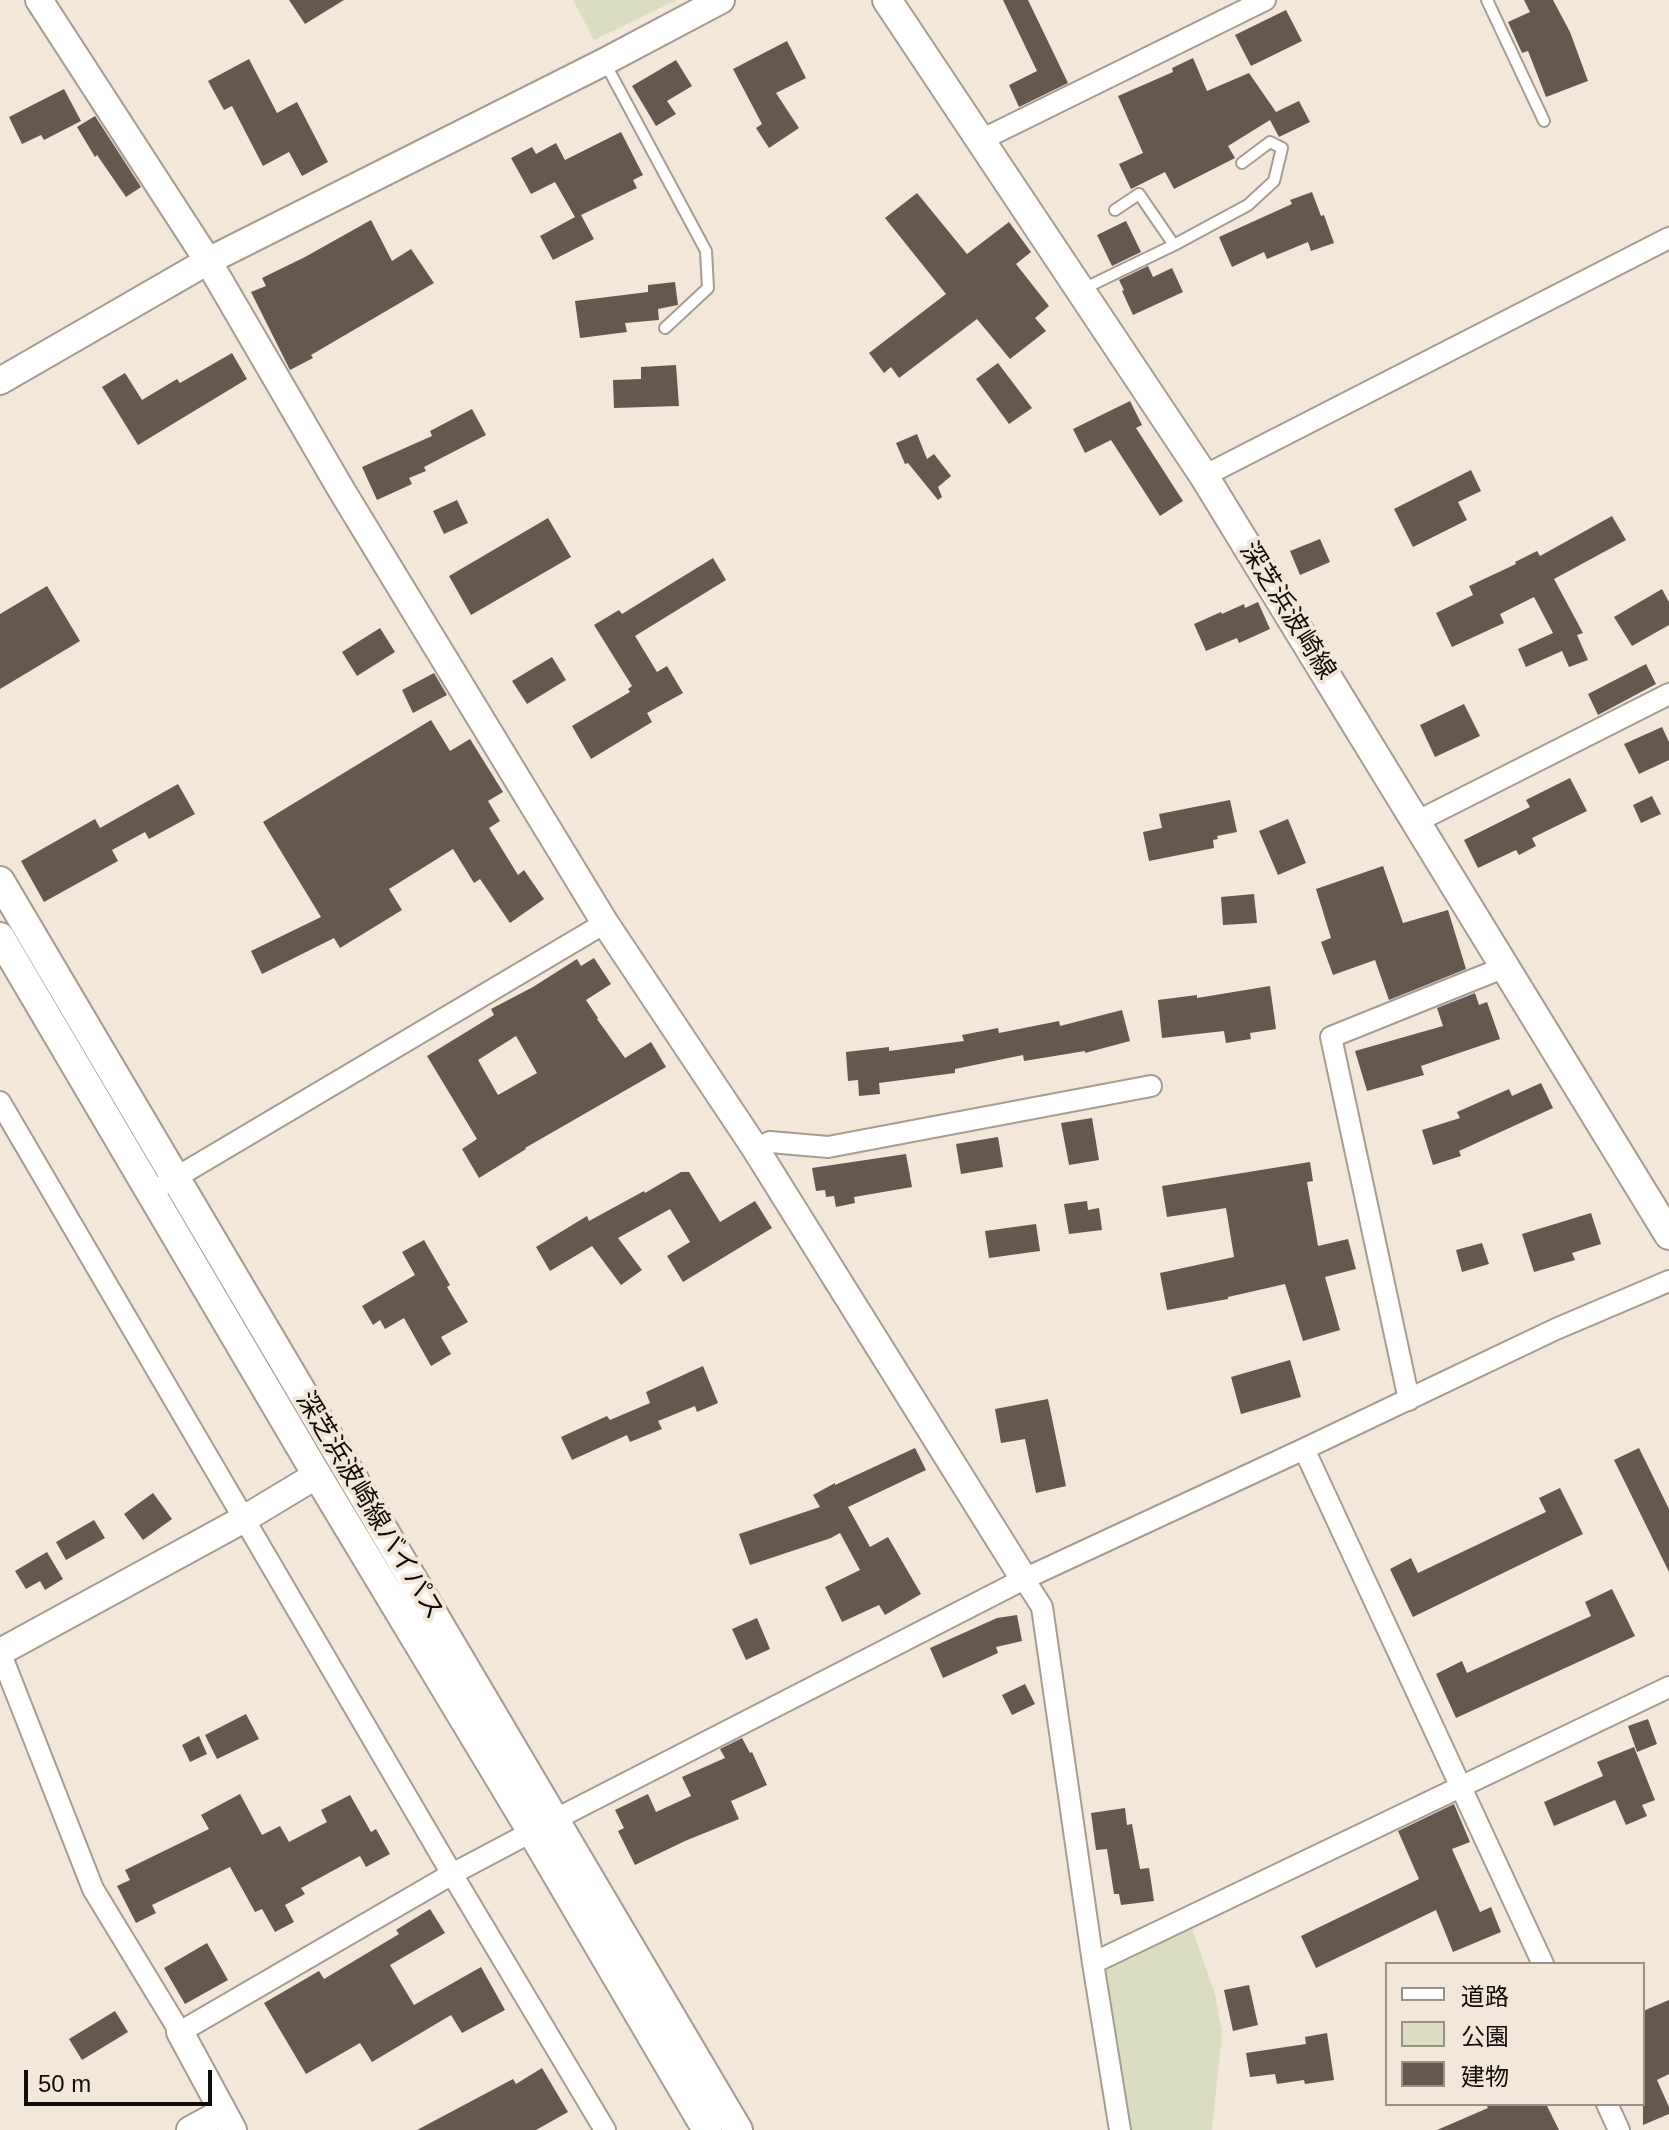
<!DOCTYPE html>
<meta charset="utf-8">
<style>
body{margin:0}
#map{position:relative;width:1669px;height:2130px;overflow:hidden;background:#f3e7da;font-family:Arial,"Noto Sans JP",sans-serif}
canvas{display:block}
.legend{position:absolute;left:1385px;top:1962px;width:260px;height:144px;box-sizing:border-box;background:#f3e7da;border:2px solid #999086;margin:0;padding:10px 14px;list-style:none;font-size:24px;color:#110d08}
.legend li{display:flex;align-items:center;gap:16px;height:40px}
.legend b{width:40px;border:2px solid #999086}
.scale{position:absolute;left:24px;top:2070px;width:188px;height:36px;box-sizing:border-box;border:4px solid #110d08;border-top:0;padding-left:10px;font-size:24px;line-height:28px;white-space:nowrap;color:#110d08;-webkit-text-stroke:6px #f3e7da;paint-order:stroke}
</style>
<div id="map">
<canvas width="1669" height="2130"></canvas>
<ul class="legend">
<li><b style="height:10px;background:#fff"></b>道路</li>
<li><b style="height:22px;background:#daddc0"></b>公園</li>
<li><b style="height:22px;background:#64584f"></b>建物</li>
</ul>
<div class="scale">50 m</div>
</div>
<script>
const ctx = document.querySelector('canvas').getContext('2d');
ctx.lineJoin = 'round';
function fill(path, color) { ctx.fillStyle = color; ctx.fill(path, 'evenodd'); }
const poly = rows => new Path2D(rows.map(r => 'M' + r).join(''));
function trace(path, color, width, dash) { ctx.strokeStyle = color; ctx.lineWidth = width; ctx.lineCap = dash ? 'butt' : 'round'; ctx.setLineDash(dash || []); ctx.stroke(path); }
function label(font, color, halo, rows, align = 'center') {
  ctx.font = font + ' Arial,"Noto Sans JP",sans-serif'; ctx.lineWidth = 8; ctx.setLineDash([]); ctx.textBaseline = 'middle'; ctx.strokeStyle = halo; ctx.fillStyle = color; for (const [text, x, y, turn = 0] of rows) {
    ctx.save(); ctx.translate(x, y); ctx.rotate((+turn || 0) * Math.PI / 180); ctx.textAlign = isNaN(turn) ? turn : align; if (halo) ctx.strokeText(text, 0, 0); ctx.fillText(text, 0, 0); ctx.restore();
  }
}
const green = poly([
 [573,0,677,0,594,40],
 [1190,1923,1215,1994,1222,2033,1212,2130,1131,2130,1104,1971,1132,1950]
]);
const building = poly([
 [289,0,344,0,305,24],
 [1003,0,1028,0,1068,83,1019,107,1009,85,1037,71],
 [1524,0,1553,0,1570,32,1588,81,1546,97,1528,51,1522,53,1508,22,1530,12],
 [1286,10,1302,41,1251,66,1235,35],
 [787,41,806,78,776,93,799,128,769,148,756,128,762,124,733,69],
 [1193,58,1207,91,1249,73,1276,112,1299,101,1310,122,1279,137,1270,120,1228,146,1235,158,1174,189,1165,172,1131,189,1119,164,1143,153,1118,96,1173,72,1172,68],
 [249,59,277,113,297,102,328,162,302,176,289,152,263,166,232,106,224,110,208,81],
 [676,60,692,86,667,101,676,114,656,126,632,86],
 [64,89,81,121,44,140,41,135,22,144,9,117],
 [95,116,141,187,126,197,97,155,95,157,77,127],
 [621,132,643,175,633,180,637,188,581,215,594,239,553,260,540,236,575,217,555,182,531,194,511,158,532,147,536,154,556,143,565,160],
 [1312,192,1321,216,1324,215,1334,243,1311,251,1308,242,1267,259,1264,252,1232,267,1219,237,1292,204,1290,200],
 [917,193,967,254,1009,222,1031,252,1016,264,1049,306,1035,318,1046,331,1010,359,977,319,899,378,891,367,884,373,869,353,946,294,885,218],
 [371,220,392,261,411,249,434,283,311,355,313,358,290,370,251,292,266,286,262,278,305,257],
 [1126,221,1141,252,1112,266,1097,235],
 [1148,266,1153,277,1172,268,1183,292,1133,315,1122,291,1124,290,1119,280],
 [675,282,678,305,658,309,659,320,625,323,627,332,580,338,575,301,648,292,648,285],
 [232,353,247,379,138,445,102,387,125,373,142,400,177,379,180,383],
 [998,363,1032,408,1009,424,976,379],
 [676,365,679,406,614,408,613,380,641,379,641,367],
 [1130,401,1142,425,1136,428,1183,501,1160,516,1111,440,1085,453,1073,429],
 [472,409,486,435,424,467,426,471,409,478,412,484,377,500,362,467,432,436,430,431],
 [917,434,927,459,934,454,951,476,938,487,942,497,938,500,908,463,905,464,896,443],
 [1471,470,1481,491,1458,502,1467,520,1413,547,1394,509],
 [457,500,468,523,444,534,433,511],
 [1612,516,1626,540,1554,579,1583,633,1577,635,1588,660,1569,667,1562,651,1526,667,1518,649,1553,633,1534,597,1500,614,1504,623,1452,647,1436,613,1473,595,1469,586,1516,564,1515,562,1537,551,1540,556],
 [548,518,571,557,471,615,449,576],
 [1320,539,1330,562,1300,575,1290,551],
 [713,558,726,580,635,636,657,672,667,666,683,693,647,713,652,722,591,759,572,726,630,692,628,689,632,686,594,625,619,610,622,614],
 [47,586,80,641,0,689,0,614],
 [1662,589,1669,602,1669,625,1632,646,1614,617],
 [1258,602,1270,629,1239,643,1237,638,1206,651,1194,624,1221,612,1222,614,1244,604,1245,608],
 [380,628,395,652,357,676,342,652],
 [552,657,566,680,527,704,512,681],
 [1646,664,1656,684,1598,715,1588,694],
 [434,673,447,695,413,713,402,690],
 [1464,704,1480,736,1435,757,1420,725],
 [431,720,450,751,470,739,503,792,488,801,500,821,489,828,518,875,524,870,544,899,510,923,480,879,474,883,453,849,389,889,402,910,340,948,334,938,262,974,251,951,321,917,263,822],
 [1662,727,1669,742,1669,760,1639,774,1624,744],
 [1570,778,1587,811,1532,838,1536,846,1519,855,1516,850,1478,868,1464,840,1530,807,1526,800],
 [178,784,195,814,149,839,145,832,112,850,118,861,44,902,21,861,95,819,100,828],
 [1652,796,1661,814,1641,823,1633,805],
 [1230,800,1237,832,1217,836,1218,839,1213,840,1214,848,1149,861,1143,832,1162,828,1159,814],
 [1288,819,1306,863,1278,875,1259,831],
 [1383,866,1403,923,1448,910,1466,969,1389,1000,1375,960,1333,975,1321,942,1331,938,1316,889],
 [1254,894,1257,923,1223,925,1221,897],
 [594,958,611,984,586,1000,598,1018,597,1019,625,1058,651,1042,666,1067,525,1148,526,1149,479,1178,462,1149,477,1139,427,1056,494,1015,491,1009,533,987,577,959,581,966],
 [516,1036,537,1073,498,1095,478,1060],
 [1270,986,1276,1029,1250,1033,1251,1039,1226,1043,1224,1031,1162,1038,1158,1000,1197,995,1197,998],
 [1475,993,1479,1005,1487,1002,1500,1039,1421,1066,1424,1075,1367,1091,1355,1051,1443,1026,1437,1008],
 [1122,1010,1130,1041,1085,1053,1085,1051,1024,1061,1023,1055,955,1069,955,1073,879,1083,880,1094,859,1096,858,1080,848,1081,846,1052,889,1047,889,1051,964,1041,962,1035,998,1028,999,1033,1059,1021,1060,1026],
 [1541,1083,1553,1108,1459,1151,1461,1156,1433,1165,1422,1130,1460,1118,1457,1112,1509,1089,1512,1096],
 [1092,1118,1099,1160,1069,1165,1061,1123],
 [998,1137,1003,1167,961,1174,956,1144],
 [906,1154,912,1187,854,1197,855,1203,836,1207,834,1196,826,1197,825,1190,816,1191,812,1168],
 [1310,1162,1313,1181,1307,1182,1318,1246,1348,1239,1356,1269,1325,1277,1340,1330,1303,1341,1285,1284,1228,1297,1228,1299,1167,1310,1160,1273,1234,1257,1226,1208,1167,1217,1162,1186],
 [681,1172,689,1172,720,1222,755,1201,772,1228,683,1282,667,1256,690,1242,670,1209,618,1238,642,1270,621,1285,592,1246,550,1271,536,1247,587,1216,589,1221,644,1191,645,1193],
 [1087,1201,1088,1210,1099,1208,1102,1230,1069,1234,1064,1204],
 [1591,1213,1601,1244,1572,1253,1575,1260,1534,1272,1522,1234],
 [1036,1224,1040,1251,989,1258,985,1231],
 [424,1240,450,1285,447,1287,468,1322,441,1337,451,1354,431,1366,404,1318,385,1329,380,1320,373,1325,362,1306,415,1275,402,1252],
 [1482,1243,1489,1264,1462,1272,1456,1250],
 [1290,1360,1301,1397,1241,1414,1231,1377],
 [703,1366,718,1403,697,1412,695,1406,658,1421,662,1429,630,1442,627,1435,572,1460,561,1437,607,1416,610,1420,650,1403,646,1392],
 [1048,1399,1066,1486,1036,1493,1025,1439,1001,1443,995,1409],
 [915,1448,926,1470,848,1507,870,1547,888,1537,921,1594,885,1615,879,1605,842,1622,825,1587,860,1570,840,1533,831,1538,750,1565,739,1534,820,1507,813,1495,835,1483,835,1485],
 [1639,1448,1669,1509,1669,1572,1614,1460],
 [1560,1488,1583,1534,1413,1617,1390,1569,1411,1558,1418,1573,1546,1512,1539,1498],
 [153,1493,172,1519,143,1540,124,1514],
 [94,1520,105,1538,66,1560,56,1542],
 [47,1552,63,1579,45,1590,40,1581,26,1589,15,1571],
 [1612,1589,1635,1636,1456,1718,1436,1674,1462,1661,1467,1673,1591,1616,1585,1602],
 [1017,1615,1022,1641,996,1647,998,1653,943,1678,930,1648,997,1618],
 [757,1618,770,1649,746,1660,732,1629],
 [1025,1684,1035,1704,1012,1715,1002,1695],
 [246,1714,259,1739,217,1759,205,1735],
 [1648,1719,1657,1744,1637,1752,1628,1726],
 [199,1736,207,1754,190,1762,182,1745],
 [742,1738,750,1753,752,1752,767,1785,731,1801,739,1819,685,1841,635,1865,618,1831,624,1828,615,1810,648,1794,656,1812,691,1796,682,1777,725,1758,720,1749],
 [1634,1747,1655,1800,1642,1805,1647,1816,1626,1825,1615,1800,1554,1826,1544,1802,1603,1776,1597,1762],
 [240,1794,262,1835,280,1826,289,1842,327,1822,321,1810,350,1795,371,1832,376,1829,390,1854,366,1867,360,1856,301,1888,305,1894,285,1905,294,1922,275,1932,262,1909,255,1912,230,1867,152,1905,156,1913,136,1923,117,1886,130,1880,125,1870,209,1829,201,1815],
 [1454,1804,1470,1842,1452,1849,1480,1912,1491,1907,1501,1932,1453,1952,1436,1910,1316,1968,1301,1936,1419,1879,1398,1831],
 [1125,1808,1127,1825,1132,1824,1140,1869,1149,1868,1154,1901,1121,1905,1119,1894,1114,1894,1107,1849,1096,1850,1091,1813],
 [430,1909,445,1933,390,1965,414,2005,481,1967,505,2010,462,2033,451,2015,372,2062,360,2043,306,2074,264,2003,319,1971,324,1979,399,1934,396,1930],
 [207,1943,228,1980,185,2004,164,1968],
 [1249,1985,1258,2025,1233,2031,1224,1990],
 [1669,2000,1669,2074,1657,2080,1669,2107,1669,2114,1643,2125,1643,2011],
 [115,2011,128,2032,82,2060,69,2039],
 [1327,2033,1334,2080,1305,2084,1304,2080,1277,2084,1275,2074,1250,2077,1246,2053,1306,2044,1305,2037],
 [542,2068,568,2112,536,2130,417,2130,513,2079,516,2084],
 [1486,2104,1546,2104,1559,2130,1437,2130,1488,2108]
]);
const service = poly([
 [1487,0,1544,121],
 [605,63,706,251,708,288,665,328],
 [1115,210,1139,194,1174,245],
 [1083,289,1174,245,1248,205,1274,181,1282,148,1270,142,1242,163]
]);
const minor = poly([
 [981,140,1265,0],
 [1204,476,1669,238],
 [1416,822,1669,694],
 [0,1102,452,1874,605,2130],
 [755,1148,770,1142,828,1147,1151,1086],
 [165,1184,605,923],
 [1409,1400,1331,1037,1505,967],
 [1304,1449,1543,1964],
 [1024,1579,1042,1607,1093,1963,1120,2130],
 [0,1652,93,1889,180,2032,452,1874,554,1820,1024,1579,1304,1449,1556,1329,1669,1281],
 [1093,1963,1669,1687],
 [1607,2104,1619,2130]
]);
const tertiary = poly([
 [39,0,208,261,342,491,605,923,755,1148,1024,1579],
 [0,381,208,261,604,62,721,0],
 [0,1652,244,1519,317,1475],
 [180,2032,233,2130],
 [190,2130,223,2112]
]);
const secondary = poly([
 [887,0,1204,476,1669,1235],
 [0,881,738,2130],
 [0,937,317,1475,532,1832,707,2130]
]);
const streetNames = [
 ["深芝浜波崎線",1287,611,58],
 ["深芝浜波崎線バイパス",369,1506,59]
];
fill(green, '#daddc0');
fill(building, '#64584f');
trace(service, '#a79c90', 14);
trace(minor, '#a79c90', 24);
trace(tertiary, '#a79c90', 30);
trace(secondary, '#a79c90', 32);
trace(service, '#fff', 10);
trace(minor, '#fff', 20);
trace(tertiary, '#fff', 26);
trace(secondary, '#fff', 28);
label('26px', '#110d08', '#f3e7da', streetNames);
</script>
